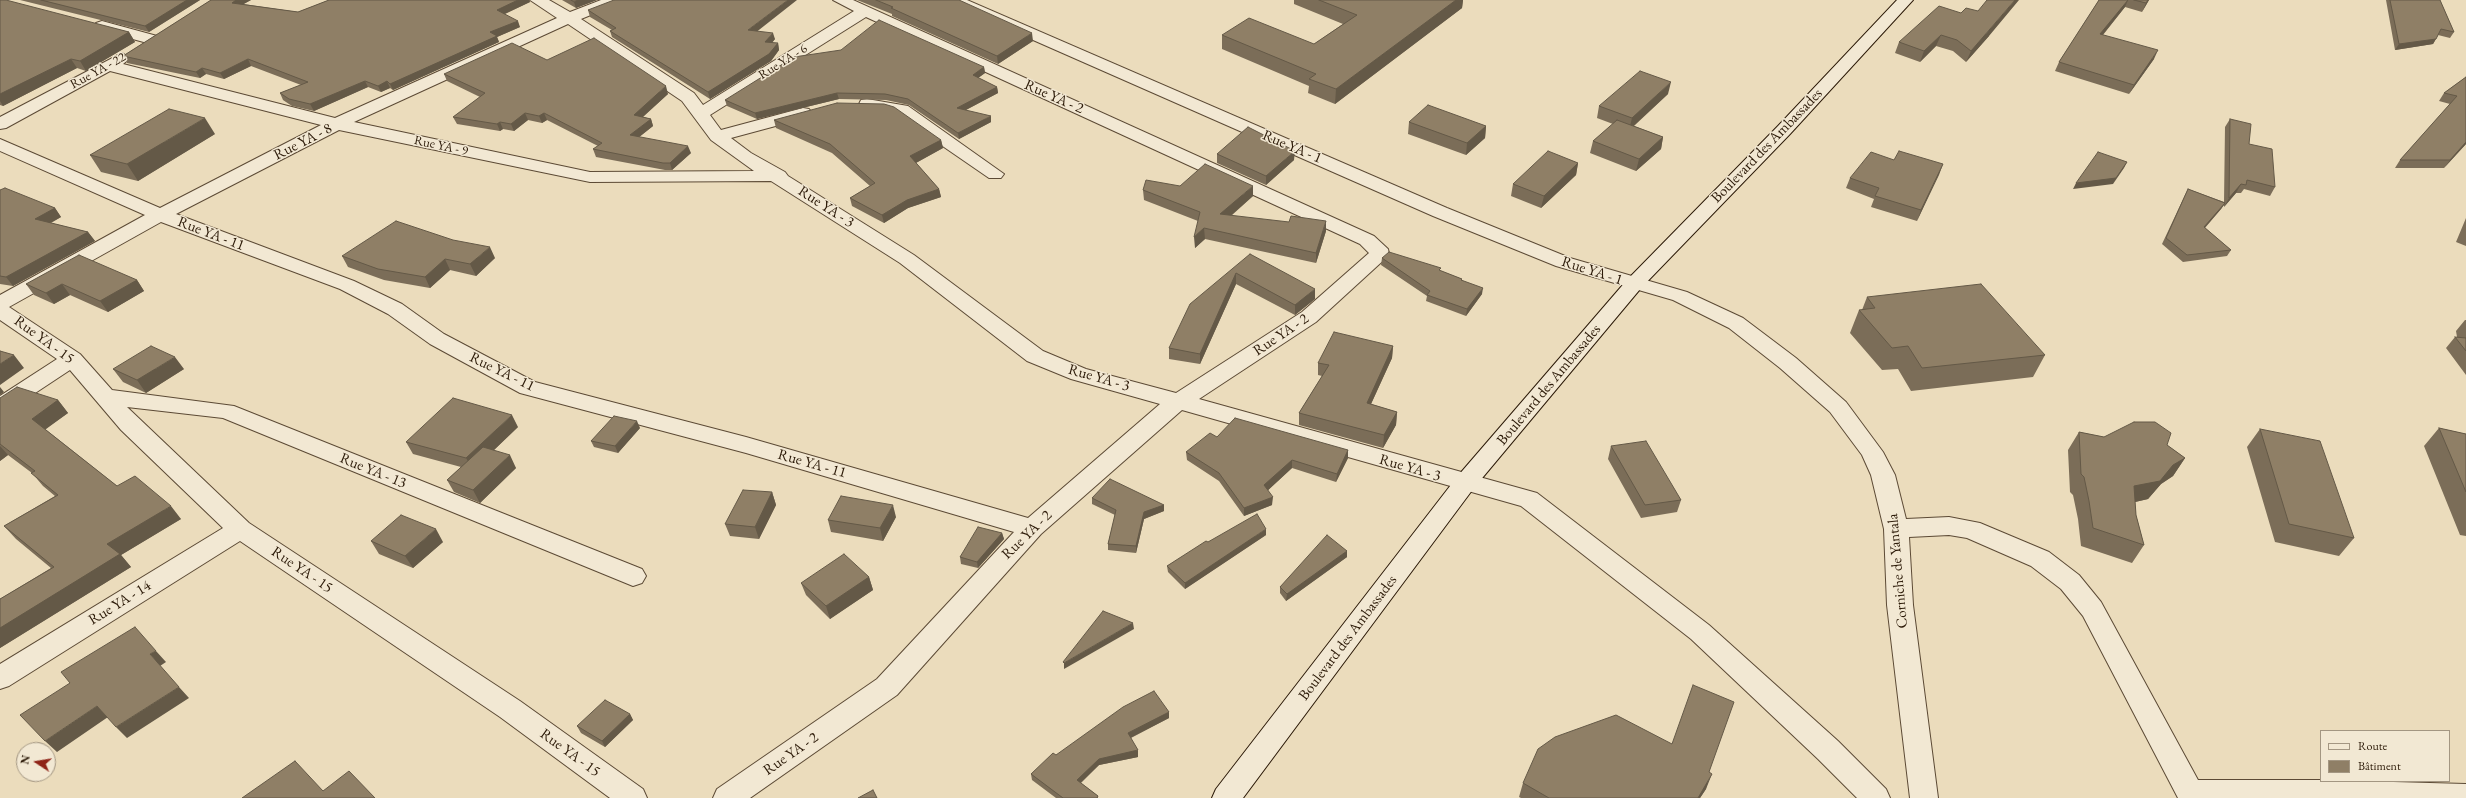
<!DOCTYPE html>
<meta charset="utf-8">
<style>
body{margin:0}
#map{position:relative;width:2466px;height:798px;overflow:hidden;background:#ebdcbc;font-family:"EB Garamond",serif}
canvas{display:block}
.legend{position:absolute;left:2320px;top:730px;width:130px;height:52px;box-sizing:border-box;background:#f2e8d3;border:1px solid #a39682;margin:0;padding:5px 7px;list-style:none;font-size:12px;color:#2c1a08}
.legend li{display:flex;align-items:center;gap:8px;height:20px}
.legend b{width:20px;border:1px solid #a39682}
.north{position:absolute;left:16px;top:742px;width:40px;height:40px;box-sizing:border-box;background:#f2e8d3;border:1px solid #a39682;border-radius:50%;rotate:282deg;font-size:11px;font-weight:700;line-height:16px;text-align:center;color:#2c1a08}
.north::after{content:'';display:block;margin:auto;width:14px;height:18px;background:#8f2418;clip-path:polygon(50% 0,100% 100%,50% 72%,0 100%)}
</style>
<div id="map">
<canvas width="2466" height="798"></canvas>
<ul class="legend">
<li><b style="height:5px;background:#f2e8d3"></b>Route</li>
<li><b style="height:11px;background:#8f7f66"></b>Bâtiment</li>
</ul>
<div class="north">N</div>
</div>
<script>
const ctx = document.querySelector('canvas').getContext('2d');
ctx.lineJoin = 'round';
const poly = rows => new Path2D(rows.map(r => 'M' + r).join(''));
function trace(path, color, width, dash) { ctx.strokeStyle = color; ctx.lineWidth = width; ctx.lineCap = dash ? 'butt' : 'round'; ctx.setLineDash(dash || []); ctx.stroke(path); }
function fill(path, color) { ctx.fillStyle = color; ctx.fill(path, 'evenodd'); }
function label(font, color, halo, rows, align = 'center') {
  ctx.font = font + ' "EB Garamond",serif'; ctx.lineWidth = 3; ctx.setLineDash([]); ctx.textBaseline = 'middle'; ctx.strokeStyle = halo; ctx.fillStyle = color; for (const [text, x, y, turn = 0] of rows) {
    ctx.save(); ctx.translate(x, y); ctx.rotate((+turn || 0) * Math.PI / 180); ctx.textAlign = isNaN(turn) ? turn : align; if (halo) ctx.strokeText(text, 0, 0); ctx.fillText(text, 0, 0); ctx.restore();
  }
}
const street = poly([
 [530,0,549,0,570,12,601,0,623,0,620,3,581,19,694,93,703,105,854,11,833,0,853,0,1374,236,1388,249,1389,254,1386,258,1316,322,1199,399,1537,493,1709,625,1838,741,1886,789,1890,798,1857,798,1818,759,1691,639,1521,506,1182,410,1041,534,897,695,750,798,713,798,717,789,877,679,1014,532,746,453,520,393,430,344,388,314,340,289,161,222,9,307,80,354,112,390,234,406,642,569,646,576,642,583,633,586,223,418,127,407,249,523,520,701,643,789,647,798,610,798,500,717,240,541,9,686,0,689,0,664,223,528,121,430,70,370,8,411,0,414,0,396,57,359,0,320,0,295,145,215,0,151,0,139,160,208,321,125,110,71,6,128,0,129,0,117,122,53,130,58,123,64,335,118,557,18,530,0],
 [866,17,1360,244,1369,253,1302,312,1176,393,1086,369,1043,351,914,255,788,176,785,172,751,153,731,138,809,117,812,113,809,109,803,108,721,130,710,115,866,17],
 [568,24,682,101,711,140,754,171,590,172,354,122,568,24],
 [339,130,590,182,771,181,900,263,1027,361,1071,379,1160,404,1028,518,746,437,535,382,444,334,402,304,354,281,176,214,339,130],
 [946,0,967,0,1447,208,1570,258,1687,292,1743,318,1796,358,1846,402,1883,452,1895,475,1906,519,1949,517,1980,523,2049,552,2079,575,2101,602,2198,780,2321,780,2466,784,2466,798,2178,798,2083,616,2061,589,2031,566,1967,538,1949,535,1909,537,1913,605,1938,798,1910,798,1887,605,1884,529,1871,475,1862,455,1830,412,1780,368,1729,328,1673,300,1556,266,1433,216,949,3,946,0],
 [102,21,157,36,159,39,151,44,96,29,94,26,96,23,102,21],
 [867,99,908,106,1004,174,1001,178,989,178,896,114,861,108,859,104,861,100,867,99]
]);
const secondary = poly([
 [1897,0,1913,0,1790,134,1641,288,1473,489,1243,798,1212,798,1216,789,1457,477,1627,280,1778,126,1897,0]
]);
const wall = poly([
 [0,0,129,32,135,42,86,71,77,68,3,106,0,105],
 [20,0,200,0,149,32],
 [211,0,251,0,243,4,298,12,329,0,529,0,530,2,505,14,520,27,497,37,499,42,393,90,390,88,381,92,368,87,314,111,292,106,283,100,280,93,301,85,251,66,224,79,206,74,200,78,127,63,123,56],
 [562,0,597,0,576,8],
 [857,0,959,0,1033,41,998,64,892,16,892,14],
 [1294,0,1463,0,1462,8,1335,104,1308,93,1309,86,1222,49,1222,35,1314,44,1343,24,1294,4],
 [2099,0,2149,0,2142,12,2125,7,2103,35,2154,59,2129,94,2055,71,2059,62],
 [2386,0,2440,0,2454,32,2450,38,2438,35,2433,44,2395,50],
 [588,10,757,31,775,39,772,43,778,43,779,50,771,61,710,99,612,37,610,31,612,30,590,17],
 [1961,13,1989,36,1966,62,1953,51,1936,46,1920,62,1895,53,1899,42],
 [547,60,668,94,643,117,651,119,653,126,639,137,691,153,672,170,665,170,596,157,593,149,598,146,547,120,542,123,528,120,514,131,503,129,500,131,457,124,453,117,480,97,447,81,444,74],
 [984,67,985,73,978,78,997,87,998,93,966,110,991,122,959,139,909,105,886,100,839,99,757,119,727,106,725,100],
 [2466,77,2466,144,2444,168,2395,168,2400,160,2450,104,2439,101,2444,93],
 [1668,94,1634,126,1663,137,1661,149,1636,171,1590,153,1593,141,1613,124,1597,118,1599,106],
 [2230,119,2249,144,2275,187,2270,196,2244,189,2241,193,2236,193,2224,207,2224,205,2221,209,2205,228,2231,250,2227,256,2183,262,2162,244,2185,195,2188,189,2224,202,2225,127],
 [774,120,941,140,943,148,916,163,939,189,941,197,908,208,884,223,852,206,850,198,870,186,832,153,776,128],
 [1409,122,1486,126,1485,138,1466,155,1408,134],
 [215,134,138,181,101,172,90,155],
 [1217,154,1294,160,1266,185,1217,163],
 [1894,160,1943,164,1917,221,1871,207,1874,199,1846,188,1850,178],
 [1578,163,1576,175,1541,208,1511,196,1513,184],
 [1180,186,1253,196,1231,216,1326,231,1316,263,1205,239,1195,248,1198,221,1144,200,1143,190],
 [0,190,55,208,61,217,51,223,88,232,95,241,13,286,0,284],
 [2466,218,2466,246,2456,242],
 [1250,254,1315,299,1295,315,1236,284,1200,364,1169,359,1169,348],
 [342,256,495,258,476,276,450,270,430,288,384,280,348,267],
 [1382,258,1441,271,1462,279,1462,280,1482,294,1466,316,1426,301,1427,296,1381,265],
 [137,280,144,291,108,312,70,295,54,304,34,295,26,284],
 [1867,297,2045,355,2033,377,1911,391,1898,369,1882,370,1850,333,1859,310,1862,310],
 [2465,320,2466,320,2466,375,2446,348,2455,337,2457,337,2456,331],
 [1393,346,1392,358,1371,404,1397,412,1396,425,1383,448,1299,425,1299,413,1322,376,1318,375,1318,363],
 [113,369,184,369,146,393,123,382],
 [0,398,58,400,68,413,45,429,117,486,181,519,121,555,131,567,0,648,0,599,51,568,16,539,4,526,55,496,43,486,32,473,8,455,0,461],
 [518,427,494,450,516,468,480,503,454,492,447,480,461,467,413,454,406,442],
 [640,428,618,453,594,447,591,441],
 [2439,428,2466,434,2466,536,2460,535,2424,446],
 [2260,429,2354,538,2339,556,2275,542,2247,447],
 [2079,432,2104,437,2167,445,2185,458,2173,476,2161,484,2148,499,2135,502,2136,515,2144,545,2132,563,2081,546,2078,519,2073,495,2070,492,2068,450],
 [1217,437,1348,450,1348,458,1336,482,1292,468,1268,490,1272,505,1244,516,1219,481,1187,460,1186,452],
 [1611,446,1681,500,1677,512,1641,518,1608,459],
 [772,492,776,505,759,539,730,536,725,524],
 [1092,498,1164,505,1164,511,1144,519,1136,553,1108,550,1108,544,1115,515,1092,504],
 [896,517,883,541,831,532,828,520],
 [1002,533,1004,539,978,568,961,564,960,557],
 [1266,535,1185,589,1168,572,1167,566,1208,542],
 [371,541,443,542,413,568,379,554],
 [1347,551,1347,557,1286,601,1280,593,1280,587],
 [869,577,873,590,830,619,806,595,801,583],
 [1169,712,1169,718,1131,738,1138,757,1099,765,1081,783,1098,796,1098,798,1056,798,1032,780,1031,774,1056,755],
 [630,714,633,720,605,747,581,733,577,726],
 [1709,772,1706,789,1700,798,1521,798,1519,797,1523,783]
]);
const shadedWall = poly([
 [187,0,200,0,149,32,145,26],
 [236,0,251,0,235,9,232,3],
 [518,0,529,0,530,2,500,16,497,10],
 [578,0,597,0,576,8,574,2],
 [788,0,797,0,750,37,748,30],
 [1456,0,1463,0,1462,8,1335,104,1336,89],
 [2015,0,2019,0,1989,36,1966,62,1971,51],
 [2128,0,2125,7,2096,43,2100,34],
 [2148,0,2149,0,2142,12,2146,3],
 [518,21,520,27,497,37,499,42,393,90,390,84,490,32],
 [129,32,135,42,86,71,80,61],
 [773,33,775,39,766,49,765,42],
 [1032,33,1033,41,998,64,997,56],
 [1941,35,1936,46,1920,62,1924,51],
 [2436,39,2433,44,2395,50,2399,44],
 [778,43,779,50,771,61,710,99,708,92],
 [2158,50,2154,59,2129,94,2134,85],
 [71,59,77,68,3,106,0,101,0,94],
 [248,59,251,66,224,79,220,73],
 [984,67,985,73,974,81,973,75],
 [202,68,206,74,200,78,196,72],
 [365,81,368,87,314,111,310,104],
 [387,81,390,88,381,92,378,86],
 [1671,82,1668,94,1629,130,1632,118],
 [666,86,668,94,637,122,634,115],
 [997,87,998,93,958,114,957,108],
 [837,93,839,99,757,119,755,113],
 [525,113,528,120,514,131,511,124],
 [544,113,547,120,542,123,539,116],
 [991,116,991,122,959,139,958,133],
 [205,118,215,134,138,181,127,164],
 [651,119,653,126,633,142,630,135],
 [500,122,503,129,500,131,497,124],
 [1486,126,1485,138,1466,155,1467,143],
 [1663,137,1661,149,1636,171,1639,159],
 [941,140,943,148,912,165,910,156],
 [2466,142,2466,144,2444,168,2450,160],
 [688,146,691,153,672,170,670,163],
 [1295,151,1294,160,1266,185,1266,176],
 [2127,162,2124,168,2113,184,2073,189,2076,183],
 [1578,163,1576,175,1541,208,1544,196],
 [1943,164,1939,175,1917,221,1921,210],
 [2241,184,2236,193,2224,207,2229,198],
 [1253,186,1253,196,1220,225,1220,214],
 [939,189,941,197,908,208,884,223,882,215,907,200],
 [2225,203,2221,209,2200,233,2204,227],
 [55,208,61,217,41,228,35,219],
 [1326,221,1326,231,1316,263,1316,253],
 [1204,228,1205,239,1195,248,1194,237],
 [88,232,95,241,13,286,6,277],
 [490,247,495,258,476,276,470,264],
 [445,259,450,270,430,288,425,277],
 [1236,273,1236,284,1200,364,1200,354],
 [137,280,144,291,108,312,100,301],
 [62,284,70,295,54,304,46,293],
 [1483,288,1482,294,1466,316,1467,309],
 [1315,289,1315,299,1295,315,1295,305],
 [1393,346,1392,358,1366,415,1367,403],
 [14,355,24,368,0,385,0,364],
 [175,357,184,369,146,393,137,380],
 [0,387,4,392,0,395],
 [58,400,68,413,42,432,32,419],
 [1397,412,1396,425,1383,448,1384,435],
 [512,415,518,427,473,470,466,458],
 [637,421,640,428,618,453,615,446],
 [0,446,8,455,0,461],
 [1348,450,1348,458,1336,482,1337,474],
 [510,455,516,468,480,503,473,490],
 [2185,458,2173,476,2161,484,2148,499,2122,505,2134,486,2173,465],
 [1292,460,1292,468,1264,494,1264,485],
 [772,492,776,505,759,539,755,527],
 [1273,497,1272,505,1244,516,1244,508],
 [893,505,896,517,883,541,880,528],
 [1164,505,1164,511,1144,519,1136,553,1136,546,1144,512],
 [171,506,181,519,121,555,131,567,0,648,0,628,107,544],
 [436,529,443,542,413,568,405,556],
 [1266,529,1266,535,1185,589,1185,583],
 [1002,533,1004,539,978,568,977,562],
 [1347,551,1347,557,1286,601,1287,594],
 [869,577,873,590,830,619,826,606],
 [1133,623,1134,629,1064,669,1064,663],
 [156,651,166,662,160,666,150,654],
 [179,687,189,698,127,738,116,727],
 [97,706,108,717,57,752,45,741],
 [1169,712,1169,718,1128,739,1128,733],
 [630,714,633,720,605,747,602,741],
 [1138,750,1138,757,1099,765,1077,786,1077,780,1099,759],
 [1712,774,1706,789,1700,798,1698,798]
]);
const building = poly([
 [0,0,6,0,129,32,80,61,71,59,0,94,0,0],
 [41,0,187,0,145,26,41,0],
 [211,0,236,0,232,3,298,12,329,0,518,0,497,10,518,21,490,32,497,36,390,84,387,81,378,86,365,81,310,104,289,99,280,93,308,82,248,59,220,73,202,68,196,72,123,56,211,0],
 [571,0,578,0,574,2,571,0],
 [614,0,788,0,748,30,773,33,765,42,778,43,769,54,708,92,610,31,616,28,588,10,614,0],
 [876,0,959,0,1032,33,997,56,891,8,893,7,876,0],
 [1319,0,1456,0,1336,89,1309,79,1316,74,1222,35,1249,18,1314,44,1357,15,1319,0],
 [1987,0,2015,0,1971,51,1957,40,1941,35,1924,51,1899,42,1939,6,1961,13,1966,8,1978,11,1987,0],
 [2099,0,2128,0,2100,34,2158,50,2134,85,2059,62,2099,0],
 [2134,0,2148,0,2146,3,2134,0],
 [2390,0,2440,0,2454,32,2441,29,2436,39,2399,44,2390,0],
 [879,20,984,67,973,75,997,87,957,108,991,116,958,133,908,99,885,94,837,93,755,113,725,100,794,57,841,50,879,20],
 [594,38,666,86,634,115,651,119,630,135,688,146,670,163,663,163,593,149,602,143,544,113,539,116,525,113,511,124,500,122,497,124,453,117,485,93,444,74,512,43,547,60,594,38],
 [1640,71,1671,82,1632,118,1599,106,1640,71],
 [2466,77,2466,142,2450,160,2400,160,2457,96,2444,93,2466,77],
 [837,103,884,104,894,107,941,140,910,156,939,189,907,200,882,215,850,198,875,183,830,144,774,120,837,103],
 [1428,105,1486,126,1467,143,1409,122,1428,105],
 [169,109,205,118,127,164,90,155,169,109],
 [2230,119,2251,124,2249,144,2272,149,2275,187,2247,180,2246,185,2241,184,2229,198,2230,119],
 [1617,120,1663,137,1639,159,1593,141,1617,120],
 [1248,127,1295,151,1266,176,1217,154,1248,127],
 [1548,151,1578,163,1544,196,1513,184,1548,151],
 [1899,151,1943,164,1921,210,1875,196,1879,188,1850,178,1871,152,1894,160,1899,151],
 [2098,152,2127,162,2116,178,2076,183,2098,152],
 [1205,164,1253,186,1220,214,1289,222,1291,216,1326,221,1316,253,1204,228,1194,237,1200,212,1143,190,1146,180,1180,186,1205,164],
 [5,188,55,208,35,219,88,232,6,277,0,276,0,190,5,188],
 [2188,189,2225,203,2204,227,2231,250,2187,255,2166,238,2188,189],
 [396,221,453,240,490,247,470,264,445,259,425,277,378,269,342,256,396,221],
 [1389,252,1441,268,1439,270,1462,279,1461,280,1483,288,1467,309,1427,295,1430,291,1382,258,1389,252],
 [1250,254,1315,289,1295,305,1236,273,1200,354,1169,348,1190,304,1250,254],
 [79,255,137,280,100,301,62,284,46,293,26,284,79,255],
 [1981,284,2045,355,1922,368,1908,346,1892,348,1859,310,1875,308,1867,297,1981,284],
 [1334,332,1393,346,1367,403,1397,412,1384,435,1299,413,1329,365,1318,363,1334,332],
 [2455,337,2466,338,2466,351,2455,337],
 [151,346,175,357,137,380,113,369,151,346],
 [0,351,14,355,0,364,0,351],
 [17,387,58,400,32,419,117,486,135,476,171,506,107,544,120,554,0,628,0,599,54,567,4,526,58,495,31,473,35,471,0,444,0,398,17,387],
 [453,398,512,415,466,458,406,442,453,398],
 [614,416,637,421,615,446,591,441,614,416],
 [1235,418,1348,450,1337,474,1292,460,1264,485,1273,497,1244,508,1219,473,1186,452,1210,433,1217,437,1235,418],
 [2134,422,2155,422,2171,433,2167,445,2185,458,2173,465,2160,481,2134,486,2136,515,2144,545,2093,528,2089,501,2084,477,2081,474,2079,432,2104,437,2134,422],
 [2439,428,2466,434,2466,492,2439,428],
 [2260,429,2320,441,2354,538,2289,524,2260,429],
 [1646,441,1681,500,1645,505,1611,446,1646,441],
 [483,447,510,455,473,490,447,480,483,447],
 [1110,479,1164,505,1144,512,1136,546,1108,544,1116,510,1092,498,1110,479],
 [743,490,772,492,755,527,725,524,743,490],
 [841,496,893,505,880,528,828,520,841,496],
 [1257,514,1266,529,1185,583,1167,566,1206,541,1208,542,1257,514],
 [401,515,436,529,405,556,371,541,401,515],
 [978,527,1002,533,977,562,960,557,978,527],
 [1327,535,1347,551,1287,594,1280,587,1327,535],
 [844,554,869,577,826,606,801,583,844,554],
 [1103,611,1133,623,1064,663,1063,662,1103,611],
 [135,627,156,651,150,654,179,687,116,727,97,706,45,741,20,715,70,683,61,672,135,627],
 [1693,685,1734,702,1709,772,1712,774,1698,798,1549,798,1523,783,1538,749,1555,737,1616,715,1672,744,1693,685],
 [1154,691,1169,712,1128,733,1138,750,1099,759,1077,780,1098,796,1097,798,1063,798,1031,774,1053,753,1056,755,1123,707,1154,691],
 [605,700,630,714,602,741,577,726,605,700],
 [295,761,323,791,349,771,375,798,242,798,295,761],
 [873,790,877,798,858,798,873,790]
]);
const farStreetnames = [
 ["Rue YA - 6",783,62,-32],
 ["Rue YA - 22",98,71,-29],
 ["Rue YA - 9",441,146,12]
];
const streetNames = [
 ["Rue YA - 2",1054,97,24],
 ["Rue YA - 8",303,142,-27],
 ["Boulevard des Ambassades",1767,146,-46],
 ["Rue YA - 1",1292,147,23],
 ["Rue YA - 3",826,207,33],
 ["Rue YA - 11",211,234,21],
 ["Rue YA - 1",1592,271,18],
 ["Rue YA - 2",1281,335,-34],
 ["Rue YA - 15",44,340,36],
 ["Rue YA - 11",502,372,26],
 ["Rue YA - 3",1099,378,16],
 ["Boulevard des Ambassades",1549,385,-50],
 ["Rue YA - 11",812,464,16],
 ["Rue YA - 3",1410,468,16],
 ["Rue YA - 13",373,471,22],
 ["Rue YA - 2",1027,535,-44],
 ["Rue YA - 15",302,570,34],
 ["Corniche de Yantala",1898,571,-95],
 ["Rue YA - 14",120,603,-32],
 ["Boulevard des Ambassades",1348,638,-53],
 ["Rue YA - 15",570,753,36],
 ["Rue YA - 2",791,754,-35]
];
trace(street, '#5c4a35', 2);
trace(secondary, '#2c1a08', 2);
fill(street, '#f2e8d3');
fill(secondary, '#f2e8d3');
fill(wall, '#7b6d58');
fill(shadedWall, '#645947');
fill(building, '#8f7f66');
trace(building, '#645947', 1);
label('13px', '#2c1a08', '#f2e8d3', farStreetnames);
label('15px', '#2c1a08', '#f2e8d3', streetNames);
</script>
